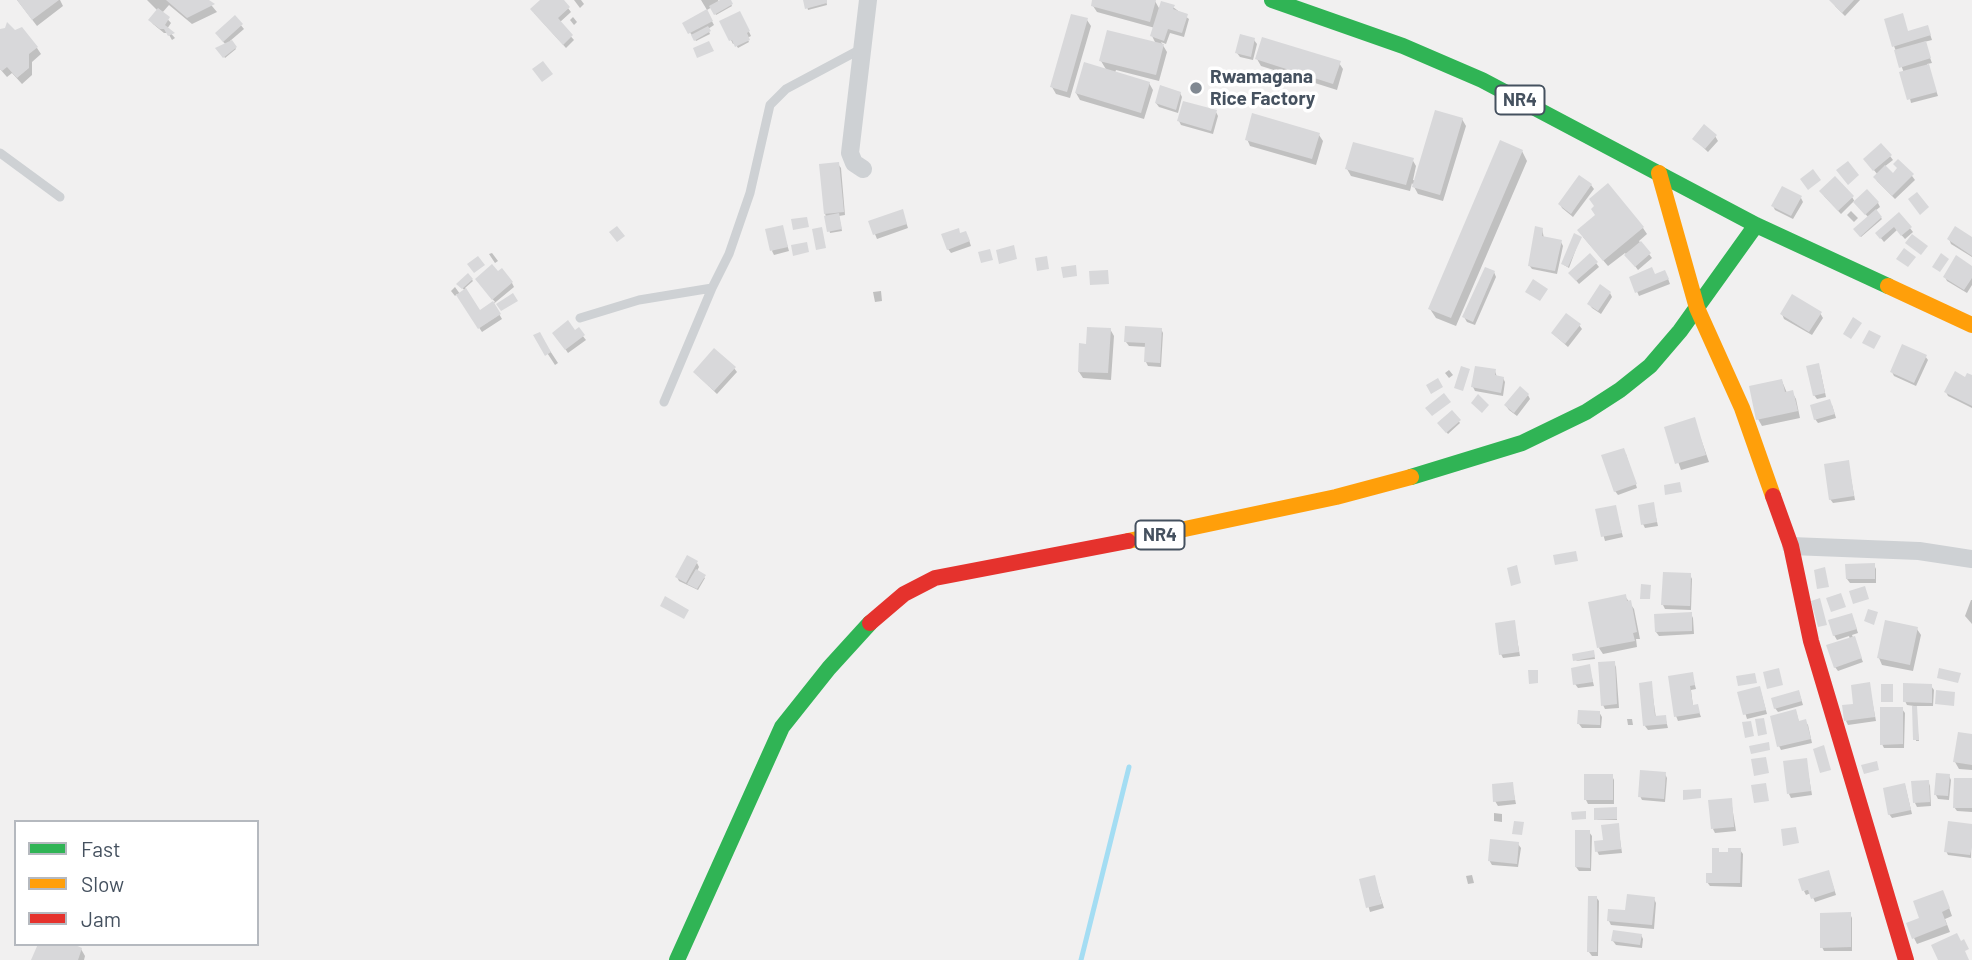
<!DOCTYPE html>
<style>
body{margin:0}
#map{position:relative;width:1972px;height:960px;overflow:hidden;background:#f1f0f0;font-family:Barlow,sans-serif}
canvas{display:block}
.legend{position:absolute;left:14px;top:820px;width:245px;height:126px;box-sizing:border-box;background:#fff;border:2px solid #b5b9bf;margin:0;padding:9px 12px;list-style:none;font-size:21px;color:#45515f}
.legend li{display:flex;align-items:center;gap:14px;height:35px}
.legend b{width:35px;border:2px solid #b5b9bf}
</style>
<div id="map">
<canvas width="1972" height="960"></canvas>
<ul class="legend">
<li><b style="height:9px;background:#30b455"></b>Fast</li>
<li><b style="height:9px;background:#ff9f0a"></b>Slow</li>
<li><b style="height:9px;background:#e5322d"></b>Jam</li>
</ul>
</div>
<script>
const ctx = document.querySelector('canvas').getContext('2d');
ctx.lineJoin = 'round';
function fill(path, color) { ctx.fillStyle = color; ctx.fill(path, 'evenodd'); }
const poly = rows => new Path2D(rows.map(r => 'M' + r).join(''));
function trace(path, color, width, dash) { ctx.strokeStyle = color; ctx.lineWidth = width; ctx.lineCap = dash ? 'butt' : 'round'; ctx.setLineDash(dash || []); ctx.stroke(path); }
function label(font, color, halo, rows, align = 'center') {
  ctx.font = font + ' Barlow,sans-serif'; ctx.lineWidth = 7; ctx.setLineDash([]); ctx.textBaseline = 'middle'; ctx.strokeStyle = halo; ctx.fillStyle = color; for (const [text, x, y, turn = 0] of rows) {
    ctx.save(); ctx.translate(x, y); ctx.rotate((+turn || 0) * Math.PI / 180); ctx.textAlign = isNaN(turn) ? turn : align; if (halo) ctx.strokeText(text, 0, 0); ctx.fillText(text, 0, 0); ctx.restore();
  }
}
const shadow = poly([
 [17,0,60,0,63,6,37,26],
 [147,0,207,0,217,12,192,24,169,5,162,13,171,23,167,29,175,38,172,40,168,33,164,33,153,24,150,20,158,11],
 [542,0,562,0,571,12,559,23,574,40,566,48,534,13],
 [574,0,581,0,584,4,580,8],
 [701,0,718,0,719,2,729,0,732,6,716,15,712,7,707,10],
 [805,0,826,0,827,5,808,10],
 [1094,0,1152,0,1155,1,1160,10,1173,7,1189,19,1184,37,1170,33,1166,44,1161,42,1167,52,1159,81,1116,70,1115,73,1149,83,1153,90,1144,119,1080,100,1076,93,1107,71,1101,61,1156,44,1152,36,1155,28,1097,12,1093,6],
 [1834,0,1860,0,1845,16,1835,6],
 [707,12,714,25,708,29,710,34,696,41,684,24],
 [740,13,751,36,747,38,749,42,738,48,735,43,733,44,722,22],
 [573,17,577,22,574,25,570,20],
 [235,18,244,29,230,41,236,49,225,58,218,48,226,45,219,37],
 [1087,20,1091,26,1070,98,1056,94,1052,87],
 [0,31,37,48,41,54,32,62,32,75,22,84,12,73,7,77,0,69],
 [1929,31,1932,40,1924,42,1932,63,1927,64,1938,96,1911,103,1904,73,1894,46,1908,32],
 [1254,40,1257,44,1253,60,1240,57,1237,53],
 [1257,59,1339,63,1343,69,1337,90,1261,66],
 [1180,93,1182,97,1178,113,1159,107,1156,103],
 [1250,97,1261,100,1261,105,1249,102],
 [1216,112,1218,116,1213,134,1181,125,1179,121],
 [1462,119,1466,126,1443,201,1418,194,1412,183,1410,191,1351,176,1347,169,1412,159,1416,166,1413,180,1416,181],
 [1319,135,1323,141,1316,165,1250,146,1247,139],
 [1715,136,1718,141,1708,152,1694,139],
 [1522,151,1527,161,1456,326,1436,318,1430,309],
 [1890,156,1893,160,1884,167,1893,176,1912,176,1915,180,1895,199,1877,181,1875,177,1878,175,1868,163],
 [838,164,841,168,845,215,839,216,842,231,830,233,825,213],
 [1591,185,1594,189,1573,217,1562,208,1560,204],
 [1824,196,1852,197,1855,202,1878,203,1880,207,1875,211,1882,219,1861,237,1855,230,1869,218,1858,206,1854,201,1841,214],
 [1801,198,1803,202,1793,219,1775,210,1773,206],
 [1851,211,1858,218,1854,222,1847,215],
 [1899,214,1913,232,1905,239,1897,230,1884,242,1880,237],
 [904,216,908,228,877,239,870,222],
 [782,227,789,251,774,255,772,251],
 [1643,228,1647,234,1639,241,1652,258,1638,270,1625,253,1608,266,1583,237],
 [1542,229,1544,238,1561,242,1563,246,1557,274,1532,269,1529,265],
 [961,234,968,237,971,246,951,253,948,249],
 [1580,238,1569,268,1564,265,1563,264],
 [1949,239,1972,239,1972,257,1951,244],
 [492,253,498,261,495,263,489,254],
 [1596,263,1599,267,1579,284,1573,277],
 [1972,268,1972,285,1967,293,1947,281,1945,277],
 [1494,272,1496,277,1475,325,1467,322,1464,317],
 [468,275,473,281,465,288,480,312,495,302,479,283,512,283,514,287,491,306,495,307,502,319,482,332,457,294,455,296,451,291,455,287,460,294,465,291,459,284],
 [1667,276,1670,284,1639,296,1631,278],
 [881,291,882,301,875,302,873,292],
 [1610,293,1612,297,1601,314,1592,308,1589,304],
 [1820,313,1823,318,1812,335,1784,319,1782,314],
 [1579,325,1582,329,1568,347,1553,334],
 [1110,329,1114,336,1111,380,1083,378,1079,372,1088,346],
 [1161,329,1163,333,1161,367,1148,366,1146,362,1147,347,1129,346,1126,342],
 [578,330,586,340,568,353,557,337],
 [539,334,558,363,555,365,536,336],
 [1925,356,1928,360,1916,386,1894,376,1892,372],
 [734,368,737,372,717,394,695,373],
 [1820,369,1826,397,1817,399,1814,395],
 [1449,370,1453,375,1449,378,1445,373],
 [1495,371,1497,377,1503,378,1505,382,1503,396,1475,391,1473,387],
 [1972,377,1972,408,1948,396,1946,392],
 [1782,381,1787,393,1792,392,1796,399,1800,418,1762,426,1758,419],
 [1528,395,1530,399,1517,416,1509,410,1506,406],
 [1832,405,1836,418,1818,423,1815,419],
 [1452,412,1460,423,1448,434,1439,423],
 [1694,419,1709,462,1681,470,1666,428],
 [1626,454,1637,488,1618,495,1615,491],
 [1848,462,1855,500,1833,503,1830,499],
 [1653,504,1658,526,1645,528,1643,524],
 [1615,507,1623,537,1605,541,1597,511],
 [697,563,699,567,697,571,705,578,698,590,679,581,677,577],
 [1874,565,1876,569,1876,583,1850,583,1847,579],
 [1690,575,1692,579,1691,610,1665,609,1663,605],
 [1625,596,1634,609,1640,639,1636,639,1637,647,1603,654,1599,648],
 [1971,600,1972,600,1972,624,1965,616],
 [1691,614,1693,618,1694,634,1659,636,1656,632],
 [1852,615,1858,633,1852,635,1863,662,1838,671,1835,667,1850,639,1849,636,1837,640,1834,635],
 [1514,622,1520,656,1503,658,1501,654],
 [1917,629,1921,635,1913,671,1882,665,1879,658],
 [1594,654,1595,659,1575,661],
 [1614,663,1616,667,1619,708,1605,709,1603,705],
 [1589,666,1594,686,1578,688,1575,684],
 [1692,674,1696,689,1691,690,1693,706,1697,706,1701,717,1678,721,1676,716],
 [1651,683,1656,718,1665,717,1668,728,1648,730,1645,726,1641,684],
 [1869,684,1876,721,1848,725,1846,721],
 [1931,686,1934,690,1933,706,1915,706,1919,741,1916,741,1914,706,1907,705,1905,701],
 [1761,692,1767,714,1747,719,1739,693],
 [1799,692,1803,705,1778,712,1775,708],
 [1902,709,1905,713,1904,748,1884,748,1882,744],
 [1796,711,1799,722,1805,721,1808,725,1812,743,1781,750,1779,746],
 [1599,712,1602,717,1601,728,1582,728,1579,724],
 [1627,719,1632,719,1633,725,1628,725],
 [1972,736,1972,770,1959,769,1955,762],
 [1806,760,1812,795,1791,798,1789,794],
 [1665,774,1667,778,1665,802,1642,800,1640,796],
 [1612,776,1614,780,1614,804,1588,804,1586,800],
 [1949,776,1951,780,1949,800,1938,799,1936,795],
 [1972,780,1972,812,1957,811,1954,807],
 [1928,781,1930,786,1931,806,1917,807,1915,803],
 [1512,784,1516,804,1498,806,1495,801],
 [1905,785,1912,814,1892,818,1889,814],
 [1731,800,1736,831,1715,833,1713,829],
 [1617,810,1617,820,1596,820],
 [1494,813,1502,814,1502,822,1494,821],
 [1618,825,1622,853,1599,855,1597,851],
 [1972,826,1971,858,1948,855,1946,851],
 [1589,832,1592,836,1591,871,1579,871,1576,867],
 [1518,844,1521,848,1518,867,1492,865,1489,860],
 [1718,850,1720,854,1740,850,1743,854,1742,887,1710,886,1707,882,1714,875],
 [1472,875,1474,883,1468,884,1466,876],
 [1830,876,1836,895,1815,902,1811,893,1806,895,1804,891],
 [1374,877,1384,908,1370,912,1361,880],
 [1596,897,1599,901,1598,956,1592,956,1589,952],
 [1654,899,1656,903,1654,929,1611,925,1609,921],
 [1946,899,1952,916,1945,919,1950,932,1917,944,1914,938],
 [1850,914,1852,918,1852,951,1824,951,1822,947],
 [1641,935,1643,939,1642,948,1616,945,1613,941],
 [81,949,85,956,84,960,33,960]
]);
const stream = poly([
 [1081,960,1129,767]
]);
const building = poly([
 [17,0,59,0,32,20],
 [166,0,209,0,215,4,187,18],
 [540,0,564,0,570,7,558,18,573,35,563,45,530,9],
 [720,0,731,0,733,4,714,15,709,6],
 [803,0,827,0,827,3,805,9],
 [1092,0,1156,0,1150,22,1091,6],
 [1829,0,1854,0,1842,13],
 [1161,1,1175,5,1173,9,1188,14,1182,33,1168,29,1164,41,1150,36],
 [158,8,170,17,165,25,175,33,168,36,164,29,160,29,148,20],
 [707,9,713,21,688,34,682,23],
 [740,11,750,31,747,33,750,40,735,47,732,40,729,41,719,21],
 [1903,13,1908,31,1928,25,1931,35,1892,47,1884,19],
 [1071,14,1088,18,1067,92,1050,87],
 [235,15,243,24,223,42,215,33],
 [7,22,15,30,22,27,38,47,29,54,29,68,17,78,7,67,2,71,0,69,0,29,5,28],
 [708,26,711,31,694,41,691,35],
 [1107,30,1164,44,1156,75,1099,61],
 [1240,34,1255,38,1251,57,1235,53],
 [1262,37,1341,61,1333,84,1255,59],
 [232,40,237,47,223,58,215,48],
 [709,41,714,51,697,58,693,48],
 [1926,41,1931,58,1899,68,1894,50],
 [543,61,553,74,542,82,532,69],
 [1084,62,1150,82,1141,113,1075,93],
 [1929,64,1937,92,1907,100,1899,72],
 [1160,85,1181,92,1176,110,1155,103],
 [1183,101,1217,110,1211,131,1177,121],
 [1435,110,1463,118,1440,195,1412,187],
 [1252,113,1320,133,1312,159,1245,140],
 [1704,124,1717,135,1705,149,1692,139],
 [1500,140,1523,150,1451,318,1428,309],
 [1353,142,1414,158,1406,185,1345,169],
 [1881,143,1892,155,1873,171,1863,159],
 [1898,159,1914,174,1892,196,1873,177,1885,165,1893,173,1897,168,1893,164],
 [1848,161,1859,175,1848,185,1836,170],
 [839,162,844,212,824,214,819,164],
 [1813,169,1821,180,1808,190,1800,179],
 [1579,175,1592,184,1571,214,1558,204],
 [1835,176,1854,196,1838,211,1819,191],
 [1608,183,1644,227,1603,261,1577,230,1595,215,1591,209,1594,206,1589,199],
 [1782,186,1802,196,1791,216,1771,206],
 [1867,189,1879,202,1865,215,1853,202],
 [1917,192,1929,207,1920,215,1908,199],
 [903,209,907,224,873,235,868,221],
 [1876,209,1882,217,1860,237,1853,229],
 [1899,212,1912,227,1901,236,1894,227,1880,239,1875,233],
 [839,213,842,229,827,232,824,216],
 [807,217,809,227,793,230,791,219],
 [783,225,788,247,770,251,765,229],
 [617,226,625,236,617,242,609,232],
 [1535,226,1543,228,1542,236,1562,240,1555,271,1528,266],
 [1955,226,1972,237,1972,256,1947,239],
 [822,227,826,248,816,250,812,229],
 [959,228,960,233,966,231,970,241,947,250,941,234],
 [1574,233,1582,237,1568,267,1561,264],
 [1912,234,1928,246,1921,255,1905,243],
 [1641,241,1651,253,1635,267,1624,255],
 [807,242,809,252,793,256,791,245],
 [1014,245,1017,259,999,264,996,250],
 [1904,248,1916,257,1908,267,1896,259],
 [990,249,993,260,981,263,978,252],
 [1590,253,1598,262,1576,281,1568,273],
 [1941,253,1949,259,1940,272,1932,267],
 [1956,255,1972,266,1972,278,1964,290,1943,277],
 [478,256,485,265,474,273,467,264],
 [1047,256,1049,269,1037,271,1035,258],
 [492,264,498,271,502,268,513,282,492,300,475,279],
 [1076,265,1077,276,1063,278,1061,267],
 [1485,267,1495,271,1473,322,1462,317],
 [1652,267,1655,274,1665,270,1669,279,1635,293,1629,277],
 [1108,270,1109,284,1090,285,1089,271],
 [468,273,473,279,462,289,456,284],
 [1533,279,1548,289,1540,301,1525,292],
 [1600,284,1611,292,1598,311,1587,304],
 [466,288,480,310,493,301,501,314,478,329,456,295],
 [513,293,518,301,501,311,496,304],
 [1792,294,1822,312,1809,332,1780,314],
 [1566,313,1581,324,1565,344,1551,333],
 [1853,317,1862,323,1851,339,1843,334],
 [568,320,575,330,579,327,585,335,565,350,552,333],
 [1125,326,1162,328,1160,363,1144,362,1145,343,1124,342],
 [1087,327,1111,328,1108,373,1078,372,1079,343,1086,344],
 [1869,330,1881,336,1874,349,1862,343],
 [540,332,551,352,545,356,533,335],
 [1902,344,1927,355,1914,383,1890,372],
 [714,348,736,367,714,391,693,372],
 [1819,363,1825,393,1813,396,1806,366],
 [1461,366,1470,369,1463,391,1454,388],
 [1475,366,1496,369,1495,375,1504,377,1501,393,1471,387],
 [1955,371,1965,377,1967,373,1972,375,1972,406,1944,392],
 [1438,378,1443,387,1431,394,1426,385],
 [1782,379,1785,392,1793,390,1798,411,1756,420,1749,386],
 [1520,386,1529,394,1514,413,1504,405],
 [1444,393,1451,402,1432,416,1425,408],
 [1478,394,1489,405,1482,413,1471,403],
 [1830,399,1835,414,1814,420,1810,405],
 [1452,410,1461,420,1446,433,1437,423],
 [1695,417,1706,455,1675,464,1664,427],
 [1624,448,1637,484,1614,492,1601,455],
 [1849,460,1854,496,1829,500,1824,464],
 [1680,482,1682,492,1665,495,1664,485],
 [1654,502,1657,522,1641,525,1638,505],
 [1616,505,1622,533,1601,537,1595,509],
 [1576,551,1578,561,1555,565,1553,555],
 [687,555,698,561,686,583,675,577],
 [1875,563,1875,579,1846,579,1845,564],
 [1517,565,1521,583,1511,586,1507,568],
 [1825,567,1829,587,1817,589,1814,570],
 [696,569,706,575,697,589,687,584],
 [1663,572,1691,573,1690,606,1661,605],
 [1641,584,1651,585,1650,599,1640,599],
 [1865,586,1869,599,1853,604,1849,591],
 [1841,593,1846,607,1831,612,1826,598],
 [1626,594,1627,601,1631,600,1637,632,1633,633,1635,641,1597,648,1588,602],
 [665,596,689,610,684,619,660,606],
 [1820,598,1827,625,1818,627,1811,601],
 [1868,609,1878,612,1874,625,1864,621],
 [1692,612,1692,631,1655,632,1654,614],
 [1852,613,1857,629,1833,636,1828,620],
 [1515,620,1519,652,1499,655,1495,623],
 [1885,620,1918,627,1910,665,1877,658],
 [1855,636,1862,658,1834,668,1826,645],
 [1594,650,1595,657,1573,661,1572,654],
 [1615,661,1617,704,1601,706,1598,662],
 [1590,664,1593,682,1573,685,1571,668],
 [1779,668,1783,685,1767,689,1763,672],
 [1939,668,1961,673,1958,683,1937,678],
 [1528,670,1538,670,1538,683,1529,684],
 [1693,672,1695,685,1690,686,1693,705,1698,704,1700,713,1674,717,1668,676],
 [1755,673,1757,683,1738,686,1736,676],
 [1652,681,1655,716,1666,715,1667,724,1643,726,1639,683],
 [1870,682,1875,717,1844,721,1842,705,1853,704,1851,685],
 [1903,683,1932,684,1932,703,1903,702],
 [1881,684,1893,684,1893,702,1881,702],
 [1760,686,1766,710,1743,715,1737,692],
 [1799,690,1802,701,1774,709,1771,698],
 [1936,690,1955,692,1954,706,1935,704],
 [1912,706,1917,706,1919,740,1913,740],
 [1880,707,1903,707,1903,744,1880,745],
 [1796,709,1799,721,1806,719,1811,739,1777,747,1770,716],
 [1578,710,1600,711,1600,725,1577,724],
 [1764,718,1767,734,1758,736,1755,719],
 [1751,721,1754,736,1745,738,1742,722],
 [1958,732,1972,734,1972,765,1953,762],
 [1769,742,1770,750,1751,754,1749,746],
 [1824,745,1831,770,1820,773,1813,749],
 [1766,757,1769,773,1754,776,1751,759],
 [1807,758,1811,791,1787,794,1783,761],
 [1877,761,1879,770,1864,774,1861,765],
 [1640,770,1666,772,1664,799,1638,797],
 [1936,773,1950,774,1948,796,1934,795],
 [1584,774,1613,774,1613,800,1584,800],
 [1954,778,1972,778,1972,808,1953,808],
 [1929,780,1930,802,1913,803,1911,781],
 [1513,782,1515,800,1493,802,1492,784],
 [1766,783,1769,801,1754,803,1751,785],
 [1905,783,1911,810,1888,815,1883,788],
 [1701,789,1701,798,1683,800,1683,790],
 [1732,798,1734,827,1711,829,1708,800],
 [1617,807,1617,819,1594,820,1594,808],
 [1586,811,1586,819,1572,820,1571,812],
 [1514,821,1524,822,1522,835,1512,834],
 [1948,821,1972,824,1972,847,1970,855,1944,852],
 [1619,823,1621,849,1595,852,1594,841,1603,840,1601,825],
 [1796,827,1799,843,1783,846,1781,829],
 [1575,830,1590,830,1590,868,1575,867],
 [1490,839,1519,842,1517,864,1488,861],
 [1712,848,1719,848,1719,852,1728,852,1728,848,1741,848,1740,883,1706,883,1706,873,1712,873],
 [1829,870,1835,891,1811,899,1808,890,1802,891,1798,879],
 [1375,875,1382,904,1366,908,1359,879],
 [1943,890,1950,908,1942,912,1947,925,1912,939,1906,923,1919,918,1913,901],
 [1627,894,1655,897,1652,925,1607,921,1608,909,1625,910],
 [1588,896,1597,896,1597,952,1587,952],
 [1851,912,1851,947,1820,948,1820,913],
 [1613,930,1642,934,1640,945,1611,941],
 [1957,933,1961,941,1964,939,1969,949,1965,951,1969,960,1938,960,1931,945],
 [38,944,73,944,82,948,78,960,31,960]
]);
const lane = poly([
 [0,153,60,197],
 [580,318,639,300,712,288],
 [664,402,712,288,729,254,750,193,770,105,786,89,861,49]
]);
const street = poly([
 [863,169,854,163,850,153,868,0],
 [1791,546,1919,551,1972,559]
]);
const fast = poly([
 [1272,0,1403,46,1482,80,1756,225,1888,286],
 [1411,477,1522,443,1586,412,1620,390,1650,366,1680,331,1756,225],
 [677,960,782,727,829,668,870,623]
]);
const slow = poly([
 [1659,173,1697,308,1742,408,1773,496],
 [1888,286,1972,325],
 [1128,541,1336,497,1411,477]
]);
const jam = poly([
 [1773,496,1791,546,1811,641,1906,960],
 [870,623,904,594,935,578,1128,541]
]);
const markers = [
 [1196,88,7,"#818992"]
];
const shields = [
 [1520,100,49],
 [1160,535,49]
];
const shieldNames = [
 ["NR4",1520,100],
 ["NR4",1160,535]
];
const poiNames = [
 ["Rwamagana",1210,77],
 ["Rice Factory",1210,99]
];
fill(shadow, '#0003');
trace(stream, '#a4ddf3', 5);
fill(building, '#d8d8da');
trace(lane, '#ced1d4', 9);
trace(street, '#ced1d4', 18);
trace(fast, '#30b455', 16);
trace(slow, '#ff9f0a', 16);
trace(jam, '#e5322d', 16);
for (const [x, y, r, color] of markers) { const dot = new Path2D(); dot.arc(x, y, r, 0, 2 * Math.PI); ctx.fillStyle = color; ctx.fill(dot); trace(dot, '#fff', 2.5); }
for (const [x, y, w] of shields) { const box = new Path2D(); box.roundRect(x - w / 2, y - 14.5, w, 29, 5); ctx.fillStyle = '#fff'; ctx.fill(box); trace(box, '#45515f', 2); }
label('bold 18px', '#45515f', null, shieldNames);
label('bold 19px', '#45515f', '#fff', poiNames, 'left');
</script>
